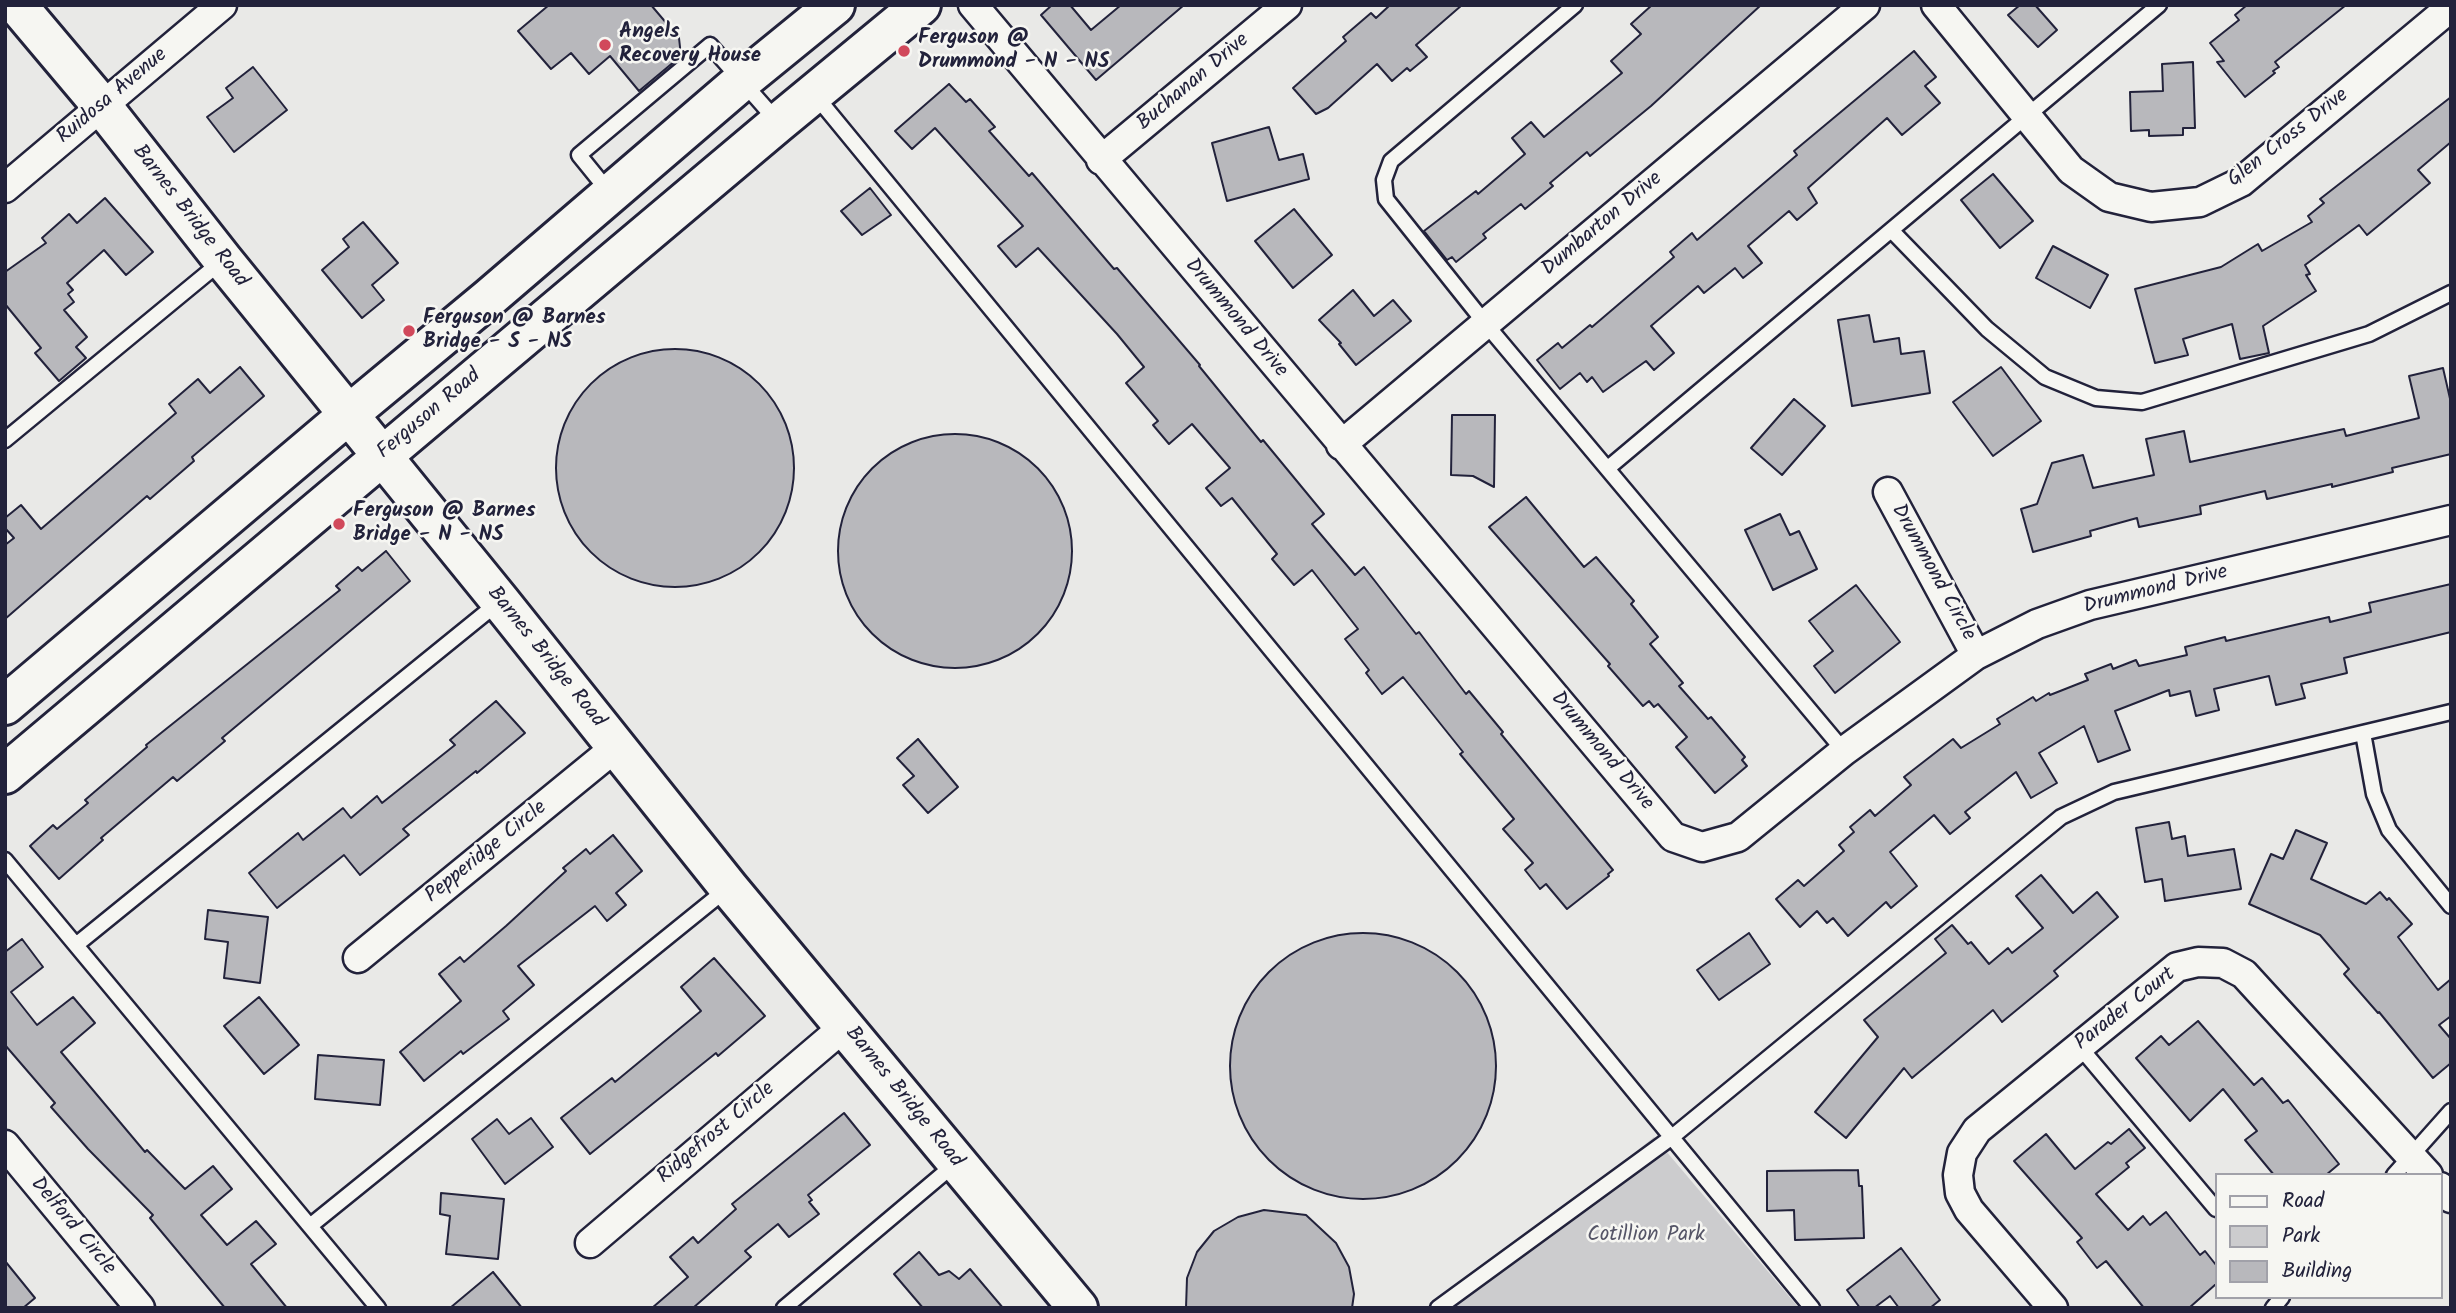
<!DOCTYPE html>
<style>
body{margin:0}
#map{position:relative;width:2456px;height:1313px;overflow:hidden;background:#e9e9e7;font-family:Kalam,sans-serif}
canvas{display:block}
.frame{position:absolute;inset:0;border:7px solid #22223b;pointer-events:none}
.legend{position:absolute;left:2215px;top:1173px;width:228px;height:126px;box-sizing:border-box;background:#f6f6f2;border:2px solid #a1a1a9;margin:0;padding:9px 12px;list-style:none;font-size:21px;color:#22223b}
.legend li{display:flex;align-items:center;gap:14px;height:35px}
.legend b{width:35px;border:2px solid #a1a1a9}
</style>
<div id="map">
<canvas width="2456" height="1313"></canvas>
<div class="frame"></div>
<ul class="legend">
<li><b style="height:9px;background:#f6f6f2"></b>Road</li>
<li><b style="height:19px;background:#ccccce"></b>Park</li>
<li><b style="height:19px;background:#b8b8bc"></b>Building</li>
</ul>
</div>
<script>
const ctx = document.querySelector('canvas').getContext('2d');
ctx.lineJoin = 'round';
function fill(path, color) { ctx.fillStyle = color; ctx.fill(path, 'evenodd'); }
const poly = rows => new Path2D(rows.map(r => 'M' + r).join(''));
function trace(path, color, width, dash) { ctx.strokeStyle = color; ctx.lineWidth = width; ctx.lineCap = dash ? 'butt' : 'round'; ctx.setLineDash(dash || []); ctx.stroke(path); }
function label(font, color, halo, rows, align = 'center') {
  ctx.font = font + ' Kalam,sans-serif'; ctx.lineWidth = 5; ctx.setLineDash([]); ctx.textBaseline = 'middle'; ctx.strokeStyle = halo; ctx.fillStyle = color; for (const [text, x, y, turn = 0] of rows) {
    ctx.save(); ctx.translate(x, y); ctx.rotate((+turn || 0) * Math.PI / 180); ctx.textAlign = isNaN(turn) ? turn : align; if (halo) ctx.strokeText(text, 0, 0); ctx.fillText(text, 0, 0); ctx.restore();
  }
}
const green = poly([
 [1654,1137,1799,1308,1442,1308]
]);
const building = poly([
 [549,5,651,5,679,38,681,56,639,91,610,56,589,74,571,53,551,69,518,31,549,5],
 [1052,5,1070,5,1091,30,1121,5,1184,5,1096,80,1041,15,1052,5],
 [1390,5,1462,5,1416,45,1427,57,1410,71,1407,68,1392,81,1377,64,1328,108,1316,114,1293,88,1346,41,1343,37,1371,13,1376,18,1390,5],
 [1652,5,1761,5,1651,106,1590,156,1587,152,1550,183,1553,186,1525,209,1521,204,1483,234,1486,238,1456,262,1452,257,1447,260,1424,231,1476,191,1478,194,1525,154,1512,138,1531,122,1544,137,1622,73,1611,61,1641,34,1631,24,1652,5],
 [2020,5,2035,5,2057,30,2038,47,2008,15,2020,5],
 [2247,5,2346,5,2275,62,2279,67,2273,71,2275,73,2245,97,2217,62,2224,61,2210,43,2239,20,2235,15,2247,5],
 [1914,51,1936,77,1925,86,1940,103,1902,135,1887,118,1808,188,1817,203,1797,220,1789,211,1748,246,1762,263,1743,278,1735,268,1704,293,1698,286,1651,326,1674,353,1654,370,1646,361,1603,392,1592,377,1587,382,1580,373,1560,389,1537,360,1558,343,1562,348,1590,325,1592,327,1674,257,1670,252,1692,233,1697,240,1797,155,1794,151,1914,51],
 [2193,62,2195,128,2183,128,2183,135,2149,136,2149,130,2131,131,2130,92,2163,91,2162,64,2193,62],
 [253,67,287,110,234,152,207,117,233,98,226,88,253,67],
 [949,84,966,102,970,99,995,127,989,131,1029,176,1032,173,1114,269,1117,268,1200,365,1199,366,1261,442,1263,440,1324,514,1312,524,1355,575,1364,567,1416,634,1419,632,1466,694,1469,691,1503,732,1501,734,1613,870,1608,874,1609,876,1567,909,1546,884,1540,889,1525,870,1533,863,1503,829,1514,819,1460,754,1463,752,1403,677,1382,694,1366,673,1369,670,1345,639,1358,629,1312,570,1294,585,1272,559,1277,554,1232,498,1221,506,1206,488,1230,468,1192,424,1169,444,1153,425,1158,421,1126,383,1144,367,1117,334,1038,248,1016,267,998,246,1023,226,935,128,912,149,895,131,949,84],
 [2451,97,2451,142,2418,170,2430,183,2367,235,2359,225,2305,265,2310,274,2306,275,2316,291,2263,326,2269,353,2240,359,2232,324,2183,339,2188,355,2155,363,2135,289,2221,267,2258,244,2262,251,2312,222,2308,216,2324,203,2320,199,2451,97],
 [1269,127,1279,160,1303,154,1309,179,1227,201,1212,143,1269,127],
 [1993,174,2033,221,2000,248,1961,200,1993,174],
 [870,188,891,215,862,235,841,211,870,188],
 [105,198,153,252,126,275,104,250,67,283,73,290,68,294,74,302,64,310,87,337,76,347,86,358,59,381,35,353,41,348,5,304,5,272,46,243,42,238,69,214,77,223,105,198],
 [1294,209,1332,255,1293,288,1255,241,1294,209],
 [363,222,398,263,372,285,384,300,362,318,322,270,349,247,343,239,363,222],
 [2053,246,2108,275,2090,308,2036,278,2053,246],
 [1353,290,1374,316,1393,300,1411,321,1356,365,1339,344,1341,343,1319,320,1353,290],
 [1869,315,1874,342,1899,338,1901,354,1924,351,1930,393,1852,406,1838,320,1869,315],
 '556 468a119 119 0 1 1 238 0a119 119 0 1 1-238 0Z',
 [240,367,264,396,192,457,194,461,150,499,147,496,5,619,5,545,14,538,5,528,5,518,21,505,41,529,176,413,169,404,198,379,210,393,240,367],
 [2001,367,2041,421,1993,456,1953,402,2001,367],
 [2443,368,2451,403,2451,454,2392,468,2393,472,2332,487,2332,484,2267,499,2265,491,2200,506,2201,514,2139,527,2137,518,2090,531,2091,536,2033,552,2021,509,2037,504,2052,463,2083,455,2093,488,2154,475,2146,439,2184,431,2190,462,2344,429,2346,436,2419,418,2409,376,2443,368],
 [1794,399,1825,426,1782,475,1751,448,1794,399],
 [1452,415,1495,415,1494,487,1473,476,1451,475,1452,415],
 '838 551a117 117 0 1 1 234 0a117 117 0 1 1-234 0Z',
 [1526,497,1584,567,1596,557,1634,601,1631,604,1658,637,1650,644,1683,683,1679,686,1708,719,1711,717,1745,757,1742,760,1747,766,1715,793,1676,747,1687,737,1658,704,1654,707,1649,701,1643,706,1608,666,1610,664,1489,527,1526,497],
 [1780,514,1790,535,1799,531,1817,569,1773,590,1745,530,1780,514],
 [386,551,410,581,222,738,225,741,177,781,173,777,101,838,103,840,59,879,30,846,53,825,57,829,88,803,85,800,147,747,146,745,340,590,336,586,358,567,362,571,386,551],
 [2451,584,2451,632,2344,658,2347,673,2301,684,2305,698,2276,705,2269,676,2214,689,2219,710,2196,716,2190,691,2170,696,2169,690,2115,711,2130,750,2098,762,2084,726,2039,753,2057,783,2031,798,2016,772,1965,812,1970,818,1950,834,1934,815,1890,852,1917,886,1891,908,1886,902,1848,936,1833,918,1827,923,1817,911,1800,927,1776,899,1798,880,1804,886,1844,851,1839,845,1854,832,1850,827,1870,810,1875,816,1911,785,1904,777,1953,739,1961,748,2000,724,1997,719,2033,697,2036,701,2049,693,2050,695,2088,680,2085,674,2111,664,2113,669,2136,660,2139,666,2187,655,2185,647,2225,637,2226,641,2329,617,2330,622,2371,612,2369,603,2451,584],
 [1856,585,1900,642,1835,693,1814,666,1833,651,1809,621,1856,585],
 [496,701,525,733,477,773,476,771,403,829,409,835,360,875,344,855,277,908,249,873,298,833,303,840,343,808,351,818,377,796,382,803,455,745,450,740,496,701],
 [918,739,958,787,928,813,903,785,914,776,897,758,918,739],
 [2169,822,2172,839,2185,836,2188,856,2234,849,2241,889,2165,901,2162,879,2145,882,2136,828,2169,822],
 [2296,830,2327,843,2311,879,2366,904,2380,892,2387,900,2389,898,2412,924,2398,937,2438,990,2451,979,2451,1016,2439,1025,2451,1039,2451,1063,2433,1078,2379,1012,2378,1013,2344,974,2349,969,2320,935,2249,904,2271,854,2283,859,2296,830],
 [613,835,642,871,616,893,626,905,607,921,595,906,518,966,534,985,503,1011,509,1019,463,1054,461,1051,424,1081,400,1052,461,1001,439,974,460,957,464,962,506,926,566,871,563,868,586,849,590,854,613,835],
 [2041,875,2073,913,2097,892,2118,917,2054,971,2058,976,2002,1022,1993,1010,1912,1078,1904,1068,1846,1138,1815,1112,1878,1037,1864,1020,1946,953,1935,939,1952,925,1968,944,1971,942,1989,964,2008,948,2012,953,2043,928,2016,896,2041,875],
 [208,910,268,917,260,983,224,978,228,942,205,939,208,910],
 '1230 1066a133 133 0 1 1 266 0a133 133 0 1 1-266 0Z',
 [1749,933,1770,964,1719,1000,1697,970,1749,933],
 [22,939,43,967,11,992,37,1025,73,997,95,1023,61,1052,145,1152,147,1150,185,1189,213,1166,232,1189,201,1215,227,1245,256,1221,276,1244,251,1264,287,1308,225,1308,150,1218,153,1215,88,1149,51,1107,55,1103,5,1045,5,952,22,939],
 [714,958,765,1016,718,1056,716,1053,590,1154,561,1118,612,1078,615,1082,701,1011,681,987,714,958],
 [259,997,299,1045,264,1074,224,1026,259,997],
 [2198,1021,2254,1085,2262,1078,2283,1103,2288,1100,2339,1164,2326,1175,2274,1175,2245,1140,2257,1131,2223,1089,2190,1121,2136,1058,2161,1036,2169,1045,2198,1021],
 [318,1055,384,1060,380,1105,315,1099,318,1055],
 [844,1113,870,1145,808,1195,812,1200,809,1202,819,1214,789,1237,778,1224,745,1251,751,1257,693,1308,652,1308,688,1277,670,1257,693,1237,698,1243,736,1209,732,1204,844,1113],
 [531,1118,553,1147,505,1184,472,1139,497,1119,509,1134,531,1118],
 [2129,1129,2145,1148,2126,1163,2129,1167,2096,1194,2128,1230,2143,1216,2150,1225,2166,1212,2200,1255,2205,1251,2216,1265,2216,1284,2189,1308,2144,1308,2106,1261,2097,1268,2077,1242,2082,1238,2014,1161,2046,1134,2075,1169,2108,1142,2111,1144,2129,1129],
 [1858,1170,1859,1186,1862,1186,1864,1238,1795,1240,1794,1210,1767,1211,1767,1171,1858,1170],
 [441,1193,504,1199,498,1259,446,1254,450,1216,440,1214,441,1193],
 [1264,1210,1306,1215,1336,1243,1349,1267,1354,1294,1352,1308,1186,1308,1187,1278,1197,1252,1214,1231,1238,1217,1264,1210],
 [1901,1248,1940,1300,1930,1308,1899,1308,1890,1296,1874,1308,1860,1308,1847,1290,1901,1248],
 [919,1252,939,1275,949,1271,959,1279,970,1269,1003,1308,923,1308,894,1274,919,1252],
 [5,1261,35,1298,23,1308,5,1308,5,1261],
 [493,1272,522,1308,450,1308,493,1272]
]);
const lane = poly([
 [1575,5,1391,161,1384,180,1386,199,1485,323,1844,751],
 [815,95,1812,1308],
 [609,192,579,155,710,45,777,121],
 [1892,231,1987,329,2045,377,2096,398,2142,402,2369,334,2451,293],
 [5,440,222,261],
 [1608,468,2159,5],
 [2363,733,2374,794,2389,830,2451,906],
 [5,860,378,1308],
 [76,945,499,602],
 [2079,1046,2216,1209],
 [2394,1175,2451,1111],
 [310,1226,728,888],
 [784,1308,956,1163],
 [1438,1308,1672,1137,2061,817,2114,792,2451,712],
 [2273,1308,2282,1297]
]);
const street = poly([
 [973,5,1673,837,1702,847,1738,837,1844,751,1976,655,2037,624,2090,605,2451,520],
 [1936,5,2071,170,2109,197,2151,207,2200,202,2241,182,2451,7],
 [1101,160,1287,5],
 [5,188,222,5],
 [1341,445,1865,5],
 [1888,492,1976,655],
 [358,958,616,747],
 [5,1145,140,1308],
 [2440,1187,2451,1198],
 [590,1243,845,1026],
 [2053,1308,1969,1210,1960,1193,1958,1175,1962,1153,1977,1130,2177,967,2198,962,2223,963,2244,974,2428,1175]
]);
const secondary = poly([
 [17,5,102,106,223,260,500,601,729,888,1078,1308],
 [5,705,348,415,489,298,743,80,835,5],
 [5,774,778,123,921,5]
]);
const markers = [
 [605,45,7,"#d1495b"],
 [904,51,7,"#d1495b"],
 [409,331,7,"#d1495b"],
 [339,524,7,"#d1495b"]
];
const poiNames = [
 ["Angels",619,33],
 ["Recovery House",619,57],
 ["Ferguson @",918,39],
 ["Drummond - N - NS",918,63],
 ["Ferguson @ Barnes",423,319],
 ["Bridge - S - NS",423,343],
 ["Ferguson @ Barnes",353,512],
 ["Bridge - N - NS",353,536]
];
const streetNames = [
 ["Buchanan Drive",1194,83,-40],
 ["Ruidosa Avenue",113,97,-40],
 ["Glen Cross Drive",2289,139,-38],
 ["Barnes Bridge Road",189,217,52],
 ["Dumbarton Drive",1603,225,-40],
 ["Drummond Drive",1235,319,50],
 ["Ferguson Road",430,415,-40],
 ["Drummond Circle",1932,573,61],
 ["Drummond Drive",2156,591,-14],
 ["Barnes Bridge Road",545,658,51],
 ["Drummond Drive",1601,752,50],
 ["Pepperidge Circle",487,853,-39],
 ["Parader Court",2126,1010,-38],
 ["Barnes Bridge Road",903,1098,51],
 ["Ridgefrost Circle",717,1134,-40],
 ["Delford Circle",72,1227,50]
];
const parkNames = [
 ["Cotillion Park",1646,1236]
];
fill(green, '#ccccce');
fill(building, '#b8b8bc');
trace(building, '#22223b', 2);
trace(lane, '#22223b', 19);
trace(street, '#22223b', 33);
trace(secondary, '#22223b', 44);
trace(lane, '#f6f6f2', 14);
trace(street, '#f6f6f2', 28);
trace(secondary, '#f6f6f2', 38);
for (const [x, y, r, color] of markers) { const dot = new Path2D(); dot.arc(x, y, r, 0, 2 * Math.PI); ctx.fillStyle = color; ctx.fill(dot); trace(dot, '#f6f6f2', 2.5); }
label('bold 21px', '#22223b', '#f6f6f2', poiNames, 'left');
label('21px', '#22223b', '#f6f6f2', streetNames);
label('21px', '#555567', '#f6f6f2', parkNames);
</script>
